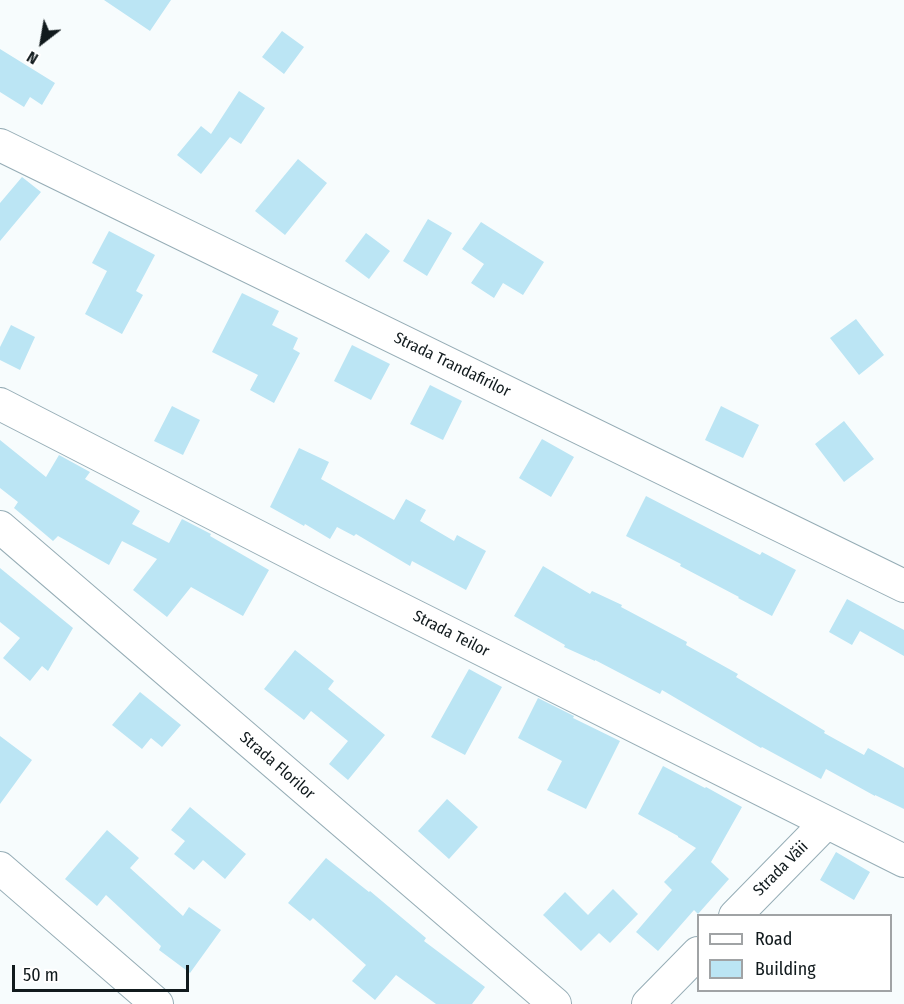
<!DOCTYPE html>
<meta charset="utf-8">
<style>
body{margin:0}
#map{position:relative;width:904px;height:1004px;overflow:hidden;background:#f7fcfd;font-family:"Fira Sans Condensed",sans-serif}
canvas{display:block}
.legend{position:absolute;left:697px;top:914px;width:195px;height:78px;box-sizing:border-box;background:#fff;border:2px solid #a0a3a5;margin:0;padding:8px 10px;list-style:none;font-size:18px;color:#111a1d}
.legend li{display:flex;align-items:center;gap:12px;height:30px}
.legend b{width:30px;border:2px solid #a0a3a5}
.north{position:absolute;left:12px;top:12px;width:60px;height:60px;-webkit-text-stroke:4px #fff;paint-order:stroke;rotate:211deg;font-size:16px;font-weight:700;line-height:24px;text-align:center;color:#111a1d}
.north::after{content:'';display:block;margin:auto;width:21px;height:27px;background:#111a1d;clip-path:polygon(50% 0,100% 100%,50% 72%,0 100%)}
.scale{position:absolute;left:12px;top:965px;width:177px;height:27px;box-sizing:border-box;border:3px solid #111a1d;border-top:0;padding-left:8px;font-size:18px;line-height:21px;white-space:nowrap;color:#111a1d;-webkit-text-stroke:4px #fff;paint-order:stroke}
</style>
<div id="map">
<canvas width="904" height="1004"></canvas>
<ul class="legend">
<li><b style="height:8px;background:#fff"></b>Road</li>
<li><b style="height:16px;background:#bbe5f4"></b>Building</li>
</ul>
<div class="north">N</div>
<div class="scale">50 m</div>
</div>
<script>
const ctx = document.querySelector('canvas').getContext('2d');
ctx.lineJoin = 'round';
function fill(path, color) { ctx.fillStyle = color; ctx.fill(path, 'evenodd'); }
const poly = rows => new Path2D(rows.map(r => 'M' + r).join(''));
function trace(path, color, width, dash) { ctx.strokeStyle = color; ctx.lineWidth = width; ctx.lineCap = dash ? 'butt' : 'round'; ctx.setLineDash(dash || []); ctx.stroke(path); }
function label(font, color, halo, rows, align = 'center') {
  ctx.font = font + ' "Fira Sans Condensed",sans-serif'; ctx.lineWidth = 6; ctx.setLineDash([]); ctx.textBaseline = 'middle'; ctx.strokeStyle = halo; ctx.fillStyle = color; for (const [text, x, y, turn = 0] of rows) {
    ctx.save(); ctx.translate(x, y); ctx.rotate((+turn || 0) * Math.PI / 180); ctx.textAlign = isNaN(turn) ? turn : align; if (halo) ctx.strokeText(text, 0, 0); ctx.fillText(text, 0, 0); ctx.restore();
  }
}
const building = poly([
 [104,0,171,0,150,31],
 [282,31,304,47,284,74,262,57],
 [0,49,55,83,42,105,30,97,24,107,0,92],
 [239,91,265,108,241,144,230,137,201,174,177,155,201,126,211,134],
 [298,159,327,183,285,235,255,211],
 [22,177,41,192,0,241,0,203],
 [428,219,452,233,427,276,403,261],
 [481,222,544,262,523,295,503,283,494,298,471,283,484,264,462,249],
 [109,231,155,255,136,291,143,295,122,334,85,314,107,271,92,263],
 [366,233,390,251,369,279,345,261],
 [242,293,279,311,272,325,298,338,293,349,300,353,274,403,250,390,258,375,212,352],
 [856,319,884,355,859,375,830,338],
 [11,325,35,337,20,370,0,360,0,347],
 [352,345,390,364,371,400,334,381],
 [430,385,462,401,443,440,410,424],
 [172,406,200,420,183,455,154,441],
 [721,406,759,425,743,458,705,440],
 [844,421,874,459,844,482,815,444],
 [542,439,574,457,551,497,519,478],
 [0,440,46,477,59,455,90,472,85,479,140,511,132,524,169,543,182,519,211,534,210,536,269,570,243,616,191,587,167,617,133,590,157,559,122,541,109,565,58,536,53,541,14,508,18,502,0,488],
 [299,448,329,462,321,479,394,520,406,499,426,510,420,521,454,541,457,535,486,551,466,590,412,561,410,566,356,534,354,536,337,527,330,539,305,524,304,526,270,507],
 [646,496,760,555,762,552,796,570,772,616,738,598,739,597,680,566,681,564,626,536],
 [543,566,590,594,592,591,622,605,621,607,687,642,686,645,738,674,736,677,825,731,824,733,864,755,868,748,904,768,904,809,875,795,875,796,826,769,821,779,762,747,761,748,662,690,660,694,595,660,595,661,564,647,565,645,514,616],
 [0,568,73,628,48,671,42,666,30,681,3,658,20,638,0,622],
 [847,599,904,630,904,656,860,631,852,645,829,632],
 [295,650,334,681,328,689,385,735,348,780,329,764,348,741,311,711,304,720,264,689],
 [469,669,502,687,465,755,431,737],
 [140,692,181,725,162,747,151,738,142,749,112,725],
 [538,698,574,716,573,718,620,741,586,809,547,790,562,761,518,738],
 [0,736,32,760,0,804],
 [663,766,705,788,706,787,742,807,711,862,729,879,698,914,694,910,658,951,636,932,672,890,664,882,696,848,678,837,678,836,638,814],
 [447,799,478,827,449,859,418,831],
 [190,807,246,854,225,879,203,860,194,870,174,854,185,841,171,830],
 [107,830,139,858,130,868,183,916,189,907,221,930,190,973,159,950,161,946,106,895,97,906,65,879],
 [836,852,870,872,854,900,820,880],
 [326,858,369,892,370,891,426,938,424,941,485,987,472,1004,436,1004,396,975,375,1000,352,981,366,965,313,918,310,921,288,903],
 [613,889,638,914,610,943,599,933,581,951,543,915,565,892,588,915]
]);
const minor = poly([
 [0,145,904,586],
 [0,404,327,572,904,861],
 [0,527,555,1004],
 [0,868,157,1004],
 [735,916,826,823],
 [648,1004,698,953]
]);
const streetNames = [
 ["Strada Trandafirilor",452,365,26],
 ["Strada Teilor",451,634,27],
 ["Strada Florilor",277,766,41],
 ["Strada Văii",781,869,-45]
];
fill(building, '#bbe5f4');
trace(minor, '#96adb6', 34);
trace(minor, '#fff', 32);
label('16px', '#111a1d', '#fff', streetNames);
</script>
